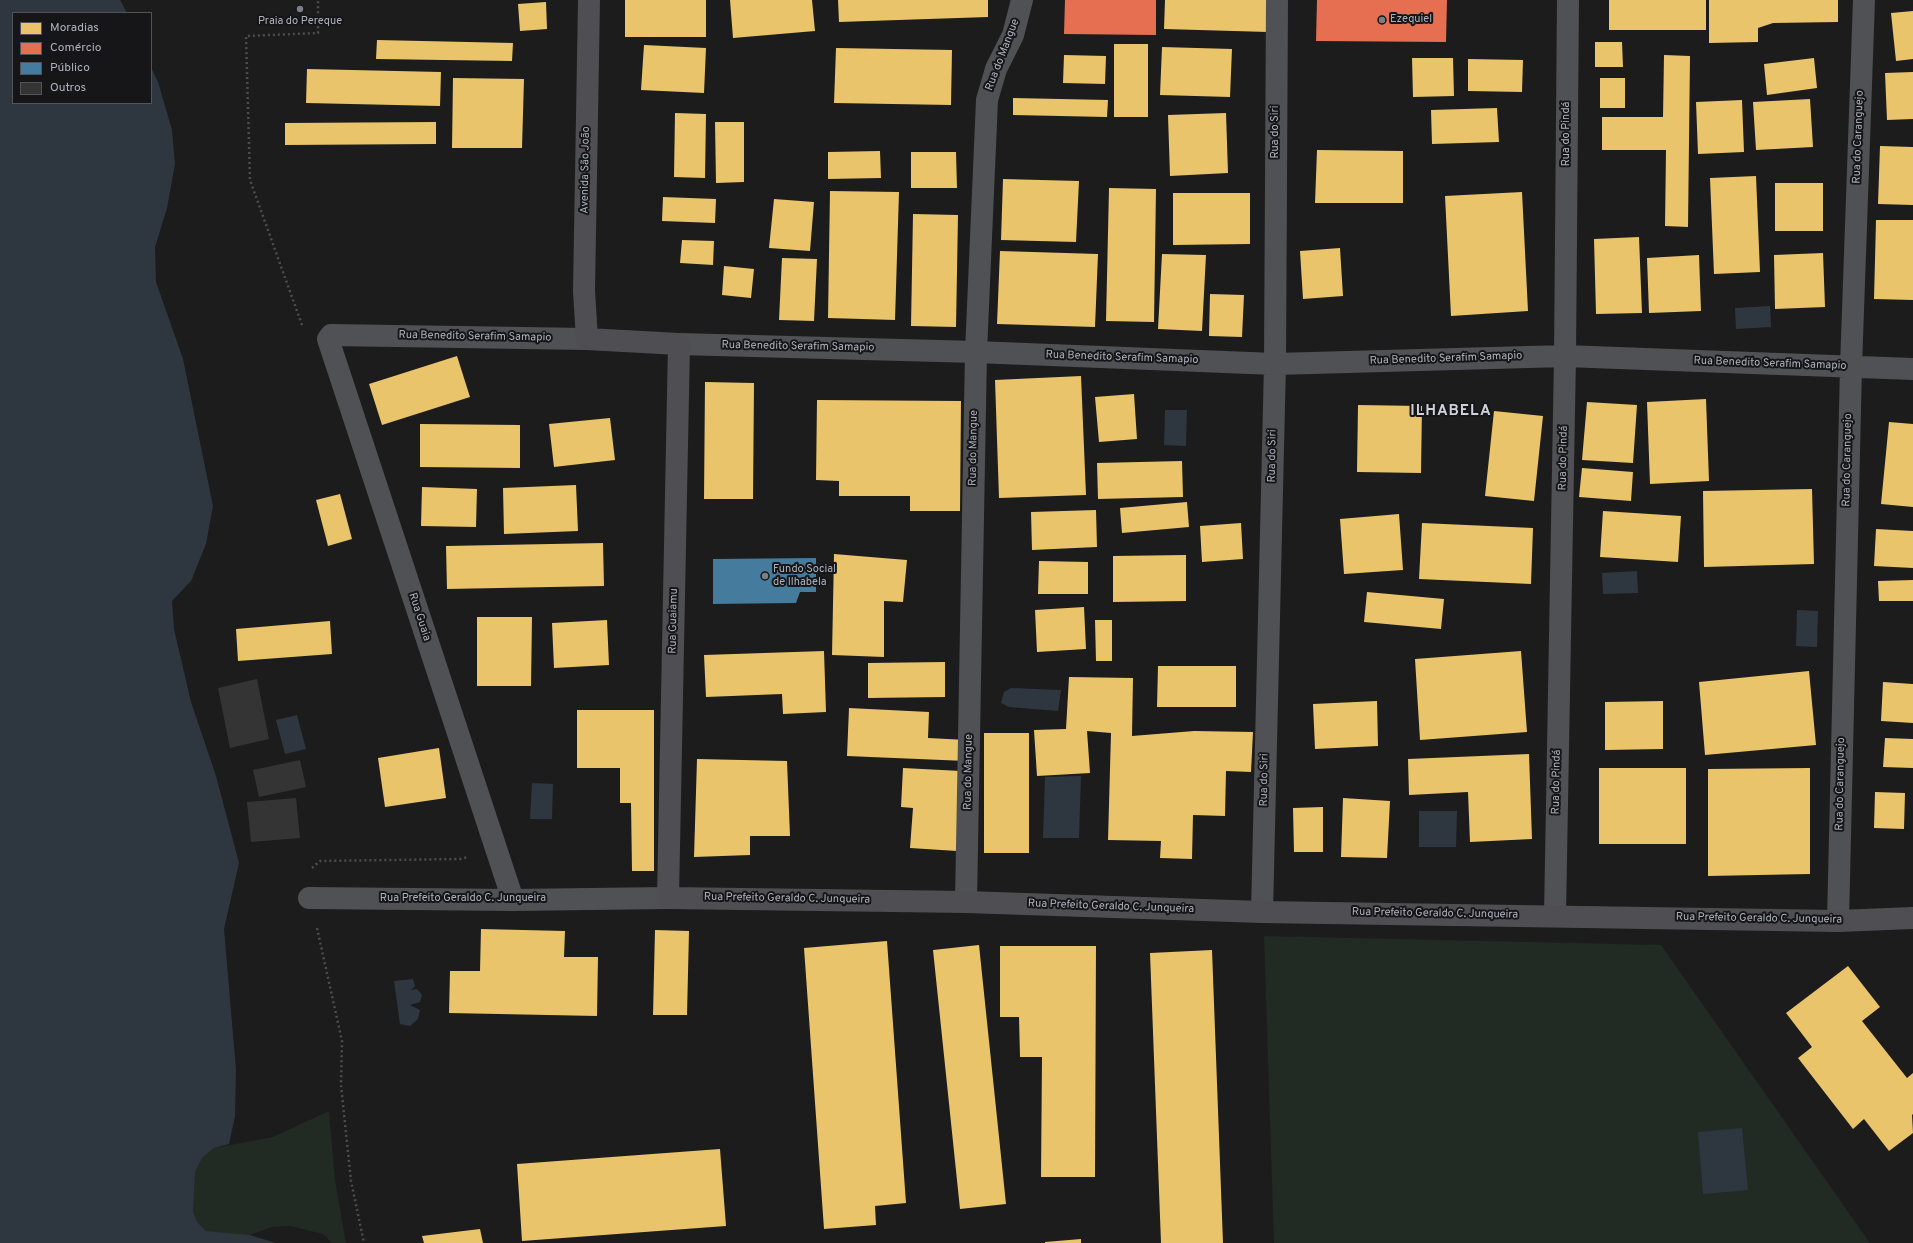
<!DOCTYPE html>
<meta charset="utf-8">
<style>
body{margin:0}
#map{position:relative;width:1913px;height:1243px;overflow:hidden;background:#1c1c1c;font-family:Overpass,sans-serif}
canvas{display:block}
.legend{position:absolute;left:12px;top:12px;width:140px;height:92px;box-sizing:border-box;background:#161618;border:1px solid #52545a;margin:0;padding:5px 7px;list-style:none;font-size:12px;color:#adb2bd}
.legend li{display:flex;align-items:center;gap:8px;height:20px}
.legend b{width:20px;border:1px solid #52545a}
</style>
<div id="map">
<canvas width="1913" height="1243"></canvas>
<ul class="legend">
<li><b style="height:11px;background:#e9c46a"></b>Moradias</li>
<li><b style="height:11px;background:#e76f51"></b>Comércio</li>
<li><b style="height:11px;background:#457b9d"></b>Público</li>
<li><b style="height:11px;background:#343434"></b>Outros</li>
</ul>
</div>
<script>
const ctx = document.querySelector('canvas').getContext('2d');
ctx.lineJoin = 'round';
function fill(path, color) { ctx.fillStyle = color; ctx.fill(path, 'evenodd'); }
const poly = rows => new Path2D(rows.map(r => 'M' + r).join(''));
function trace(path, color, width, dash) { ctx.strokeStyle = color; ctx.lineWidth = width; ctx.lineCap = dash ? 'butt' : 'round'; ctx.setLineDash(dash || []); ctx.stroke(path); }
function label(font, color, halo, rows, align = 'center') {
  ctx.font = font + ' Overpass,sans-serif'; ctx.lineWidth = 4; ctx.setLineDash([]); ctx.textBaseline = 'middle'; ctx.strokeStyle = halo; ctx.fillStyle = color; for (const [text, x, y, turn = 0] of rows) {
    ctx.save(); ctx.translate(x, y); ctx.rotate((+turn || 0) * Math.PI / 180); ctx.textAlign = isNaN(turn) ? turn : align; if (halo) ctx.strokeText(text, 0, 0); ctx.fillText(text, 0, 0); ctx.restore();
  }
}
const green = poly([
 [1264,936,1661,945,1870,1243,1274,1243],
 [329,1111,335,1180,346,1243,332,1243,323,1234,290,1226,272,1227,250,1235,276,1243,0,1243,0,1148,202,1158,214,1148,273,1137]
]);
const water = poly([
 [0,0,120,0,127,13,13,13,13,103,151,103,151,67,158,82,172,130,175,164,167,208,155,247,156,282,183,359,213,506,206,544,191,581,172,601,174,629,191,702,216,776,239,863,224,929,236,1070,235,1116,229,1144,214,1148,202,1158,195,1172,193,1212,197,1222,206,1231,249,1235,276,1243,0,1243],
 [1770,306,1771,327,1736,329,1735,308],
 [1165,410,1187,410,1186,446,1164,445],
 [1637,571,1638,593,1603,594,1602,573],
 [1797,610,1818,611,1817,647,1796,646],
 [1011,688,1061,690,1058,711,1009,707,1001,703,1004,692],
 [297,715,306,749,285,754,276,720],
 [1081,776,1079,838,1043,838,1045,777],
 [532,783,553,784,552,819,530,819],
 [1419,811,1457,811,1456,847,1419,847],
 [413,979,415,986,411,990,417,989,422,995,420,1002,410,1005,420,1010,418,1019,410,1026,400,1024,394,981],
 [1742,1128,1748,1190,1703,1194,1698,1132]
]);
const homes = poly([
 [625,0,706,0,706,37,625,37],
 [730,0,812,0,815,31,733,38],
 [838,0,988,0,988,17,839,22],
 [1165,0,1269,0,1268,32,1164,29],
 [1387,0,1429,0,1430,28,1387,28],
 [1609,0,1706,0,1706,30,1609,30],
 [1709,0,1838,0,1838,22,1773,23,1758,28,1758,42,1709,43],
 [546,2,547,29,520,31,518,4],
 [1913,11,1913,59,1896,61,1891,13],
 [377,40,513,43,512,61,376,59],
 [1595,42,1622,42,1623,67,1595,67],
 [1114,44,1148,44,1148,117,1114,117],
 [644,45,706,48,704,93,641,90],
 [1162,47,1232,49,1230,97,1160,95],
 [836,48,952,50,951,105,834,103],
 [1064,55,1106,56,1105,84,1063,83],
 [1664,55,1690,56,1688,227,1665,226,1666,150,1602,150,1602,117,1663,117],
 [1412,58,1453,58,1454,96,1413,97],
 [1814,58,1817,88,1767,95,1764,64],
 [1468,59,1523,60,1522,92,1468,91],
 [307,69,441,72,440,106,306,103],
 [1913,72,1913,119,1887,120,1885,73],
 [453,78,524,79,522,148,452,148],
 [1600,78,1625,78,1625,108,1600,108],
 [1013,98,1108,100,1107,117,1013,115],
 [1810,99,1813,147,1756,150,1753,102],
 [1742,100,1744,152,1698,154,1696,102],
 [1497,108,1499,142,1432,144,1431,110],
 [675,113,706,114,705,178,674,177],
 [1226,113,1228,173,1170,176,1168,115],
 [436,122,436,144,285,145,285,123],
 [715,122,744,122,744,182,716,183],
 [1880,146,1913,147,1913,205,1878,204],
 [1317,150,1403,151,1403,203,1315,203],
 [880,151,881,178,828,179,828,152],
 [911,152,956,152,957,188,911,188],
 [1756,176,1760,272,1714,274,1710,178],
 [1003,179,1079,181,1076,242,1001,240],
 [1775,183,1823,183,1823,231,1775,231],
 [1109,188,1156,189,1154,322,1106,321],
 [830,191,899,192,895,320,828,318],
 [1522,192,1528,311,1451,316,1445,196],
 [1173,193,1250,193,1250,244,1173,245],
 [663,197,716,199,715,223,662,221],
 [774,199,814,202,810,251,769,248],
 [913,214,958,215,956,327,911,326],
 [1876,220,1913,220,1913,300,1874,299],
 [1639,237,1642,313,1596,314,1594,239],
 [682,240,714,241,713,265,680,263],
 [1340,248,1343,296,1303,299,1300,251],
 [1000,251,1098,254,1095,327,997,324],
 [1823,253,1825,307,1775,309,1774,255],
 [1162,254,1206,255,1202,331,1158,329],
 [1699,255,1701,311,1649,313,1647,258],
 [782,258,817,259,814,321,779,320],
 [724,266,754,269,751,298,722,295],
 [1210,294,1244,295,1242,337,1209,336],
 [457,356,470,397,382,425,369,384],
 [1081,376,1086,495,999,498,995,380],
 [705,382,754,383,753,499,704,499],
 [1134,394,1137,439,1099,442,1095,397],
 [1706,399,1709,481,1650,484,1647,402],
 [817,400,961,401,960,511,910,511,910,496,839,496,839,481,816,480],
 [1587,402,1637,405,1633,463,1582,460],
 [1358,405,1422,406,1421,473,1357,472],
 [1494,411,1543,416,1534,501,1485,496],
 [610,418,615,460,554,467,549,424],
 [1889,422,1913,424,1913,507,1881,504],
 [420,424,520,425,520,468,420,467],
 [1182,461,1183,497,1098,499,1097,463],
 [1582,468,1633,472,1631,501,1579,497],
 [576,485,578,531,504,534,503,488],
 [422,487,477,489,476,527,421,526],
 [1812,489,1814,564,1704,567,1703,491],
 [340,494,352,539,328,546,316,500],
 [1187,502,1189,527,1122,533,1120,508],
 [1096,510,1097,547,1032,550,1031,512],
 [1603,511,1681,516,1678,562,1600,557],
 [1399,514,1403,570,1344,574,1340,519],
 [1241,523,1243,559,1202,562,1200,526],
 [1422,523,1533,528,1531,584,1419,579],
 [1876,529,1913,531,1913,568,1874,566],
 [603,543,604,586,447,589,446,546],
 [834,554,907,560,903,602,884,601,884,657,832,655],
 [1186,555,1186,601,1113,602,1113,556],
 [1039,561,1088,562,1088,594,1038,594],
 [1913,580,1913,601,1879,601,1878,581],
 [1367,592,1444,599,1441,629,1364,622],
 [1084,607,1086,649,1037,652,1035,610],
 [477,617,532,617,531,686,477,686],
 [607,620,609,665,554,668,552,623],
 [1095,620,1112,620,1112,661,1096,661],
 [330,621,332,654,238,661,236,629],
 [824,651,826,712,783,714,782,694,706,697,704,655],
 [1521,651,1527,732,1420,740,1415,659],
 [945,662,945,697,868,698,868,663],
 [1158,666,1236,666,1236,707,1157,707],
 [1809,671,1816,745,1705,755,1699,682],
 [1069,677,1133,678,1132,736,1194,731,1253,732,1251,772,1226,771,1225,816,1193,815,1192,859,1160,858,1161,841,1108,840,1111,733,1087,731,1090,773,1037,776,1034,730,1066,729],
 [1883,682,1913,684,1913,723,1881,721],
 [1377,701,1378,746,1315,749,1313,704],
 [1663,701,1663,749,1605,750,1605,702],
 [849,708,929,712,928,738,967,740,966,761,847,756],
 [577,710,654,710,654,871,632,871,631,803,620,803,620,768,577,768],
 [984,733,1029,733,1029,853,984,853],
 [1885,738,1913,739,1913,768,1883,767],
 [439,748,446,798,385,807,378,758],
 [1529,754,1532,839,1470,842,1468,792,1409,795,1408,759],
 [697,759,787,761,790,836,750,836,750,855,694,857],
 [903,768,961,771,957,851,910,848,913,808,901,807],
 [1599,768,1686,768,1686,844,1599,844],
 [1810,768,1810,874,1708,876,1708,769],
 [1875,792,1905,793,1904,829,1874,828],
 [1343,798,1390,801,1387,858,1341,857],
 [1323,807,1323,852,1294,852,1293,808],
 [481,929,565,931,564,957,598,957,597,1016,449,1013,450,971,480,971],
 [655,930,689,931,687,1015,653,1015],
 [887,941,906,1203,875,1206,876,1225,824,1229,804,948],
 [979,945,1006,1204,960,1209,933,950],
 [1000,946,1096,946,1095,1177,1041,1177,1042,1057,1020,1057,1019,1017,1000,1017],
 [1212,950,1223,1243,1161,1243,1150,953],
 [1848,966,1880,1007,1862,1021,1907,1078,1913,1073,1913,1114,1912,1115,1913,1133,1889,1151,1864,1119,1853,1129,1798,1058,1812,1047,1786,1013],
 [720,1149,726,1226,522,1241,517,1164],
 [480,1229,483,1243,424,1243,422,1236],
 [1081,1239,1081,1243,1045,1243,1045,1242]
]);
const shops = poly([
 [1065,0,1156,0,1156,35,1064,34],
 [1317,0,1447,0,1446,42,1316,41]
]);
const public = poly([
 [816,558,816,592,800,592,796,603,713,604,713,559]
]);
const building = poly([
 [257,679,269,739,230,748,218,688],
 [300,760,306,787,259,797,253,770],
 [296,798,300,838,251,842,247,802]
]);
const path = poly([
 [302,325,250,180,246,36,318,33,318,0],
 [312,868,320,861,460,859,468,857],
 [317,928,342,1041,341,1085,351,1181,364,1243]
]);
const minor = poly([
 [679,344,976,352,1275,364,1565,356,1913,369],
 [309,898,513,900,668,898],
 [513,900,328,339,331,335,587,339],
 [966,902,976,352,987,100,996,69,1013,35,1022,0],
 [1262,912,1275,364,1277,0],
 [1555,915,1565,356,1568,0],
 [1838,921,1851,367,1864,0]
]);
const secondary = poly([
 [589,0,584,291,587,339,679,344,668,898,966,902,1262,912,1838,921,1913,918]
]);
const markers = [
 [300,9,4,"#7a7e85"],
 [1382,20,4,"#7a7e85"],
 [765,576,4,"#7a7e85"]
];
const poiNames = [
 ["Ezequiel",1390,20],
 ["Praia do Pereque",300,22,"center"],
 ["Fundo Social",773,570],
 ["de Ilhabela",773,583]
];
const streetNames = [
 ["Rua do Mangue",1003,55,-69],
 ["Rua do Siri",1276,132,-90],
 ["Rua do Pindá",1567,134,-90],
 ["Rua do Caranguejo",1859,137,-88],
 ["Avenida São João",586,170,-89],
 ["Rua Benedito Serafim Samapio",475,337,1],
 ["Rua Benedito Serafim Samapio",798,347,1],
 ["Rua Benedito Serafim Samapio",1122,358,2],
 ["Rua Benedito Serafim Samapio",1446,359,-2],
 ["Rua Benedito Serafim Samapio",1770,364,2],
 ["Rua do Mangue",974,448,-89],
 ["Rua do Siri",1273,456,-89],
 ["Rua do Pindá",1564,458,-89],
 ["Rua do Caranguejo",1848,460,-89],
 ["Rua Guaia",419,617,72],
 ["Rua Guaiamu",674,621,-89],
 ["Rua do Mangue",969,772,-89],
 ["Rua do Siri",1265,780,-89],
 ["Rua do Pindá",1557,782,-89],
 ["Rua do Caranguejo",1841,784,-89],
 ["Rua Prefeito Geraldo C. Junqueira",463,899],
 ["Rua Prefeito Geraldo C. Junqueira",787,899,1],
 ["Rua Prefeito Geraldo C. Junqueira",1111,907,2],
 ["Rua Prefeito Geraldo C. Junqueira",1435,914,1],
 ["Rua Prefeito Geraldo C. Junqueira",1759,919,1]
];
const districtNames = [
 ["ILHABELA",1451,412]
];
fill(green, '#212a23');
fill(water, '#2e373f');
fill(homes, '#e9c46a');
fill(shops, '#e76f51');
fill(public, '#457b9d');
fill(building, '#343434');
trace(path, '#4c4d50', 2.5, [2, 3]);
trace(minor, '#505155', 22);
trace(secondary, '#4f4f53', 22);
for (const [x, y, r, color] of markers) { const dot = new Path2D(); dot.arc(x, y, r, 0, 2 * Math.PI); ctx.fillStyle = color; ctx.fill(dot); trace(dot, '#161618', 1.5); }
label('11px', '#adb2bd', '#161618', poiNames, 'left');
label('11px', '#adb2bd', '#161618', streetNames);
ctx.letterSpacing = '1px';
label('bold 15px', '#ced1d9', '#161618', districtNames);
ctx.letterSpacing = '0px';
</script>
